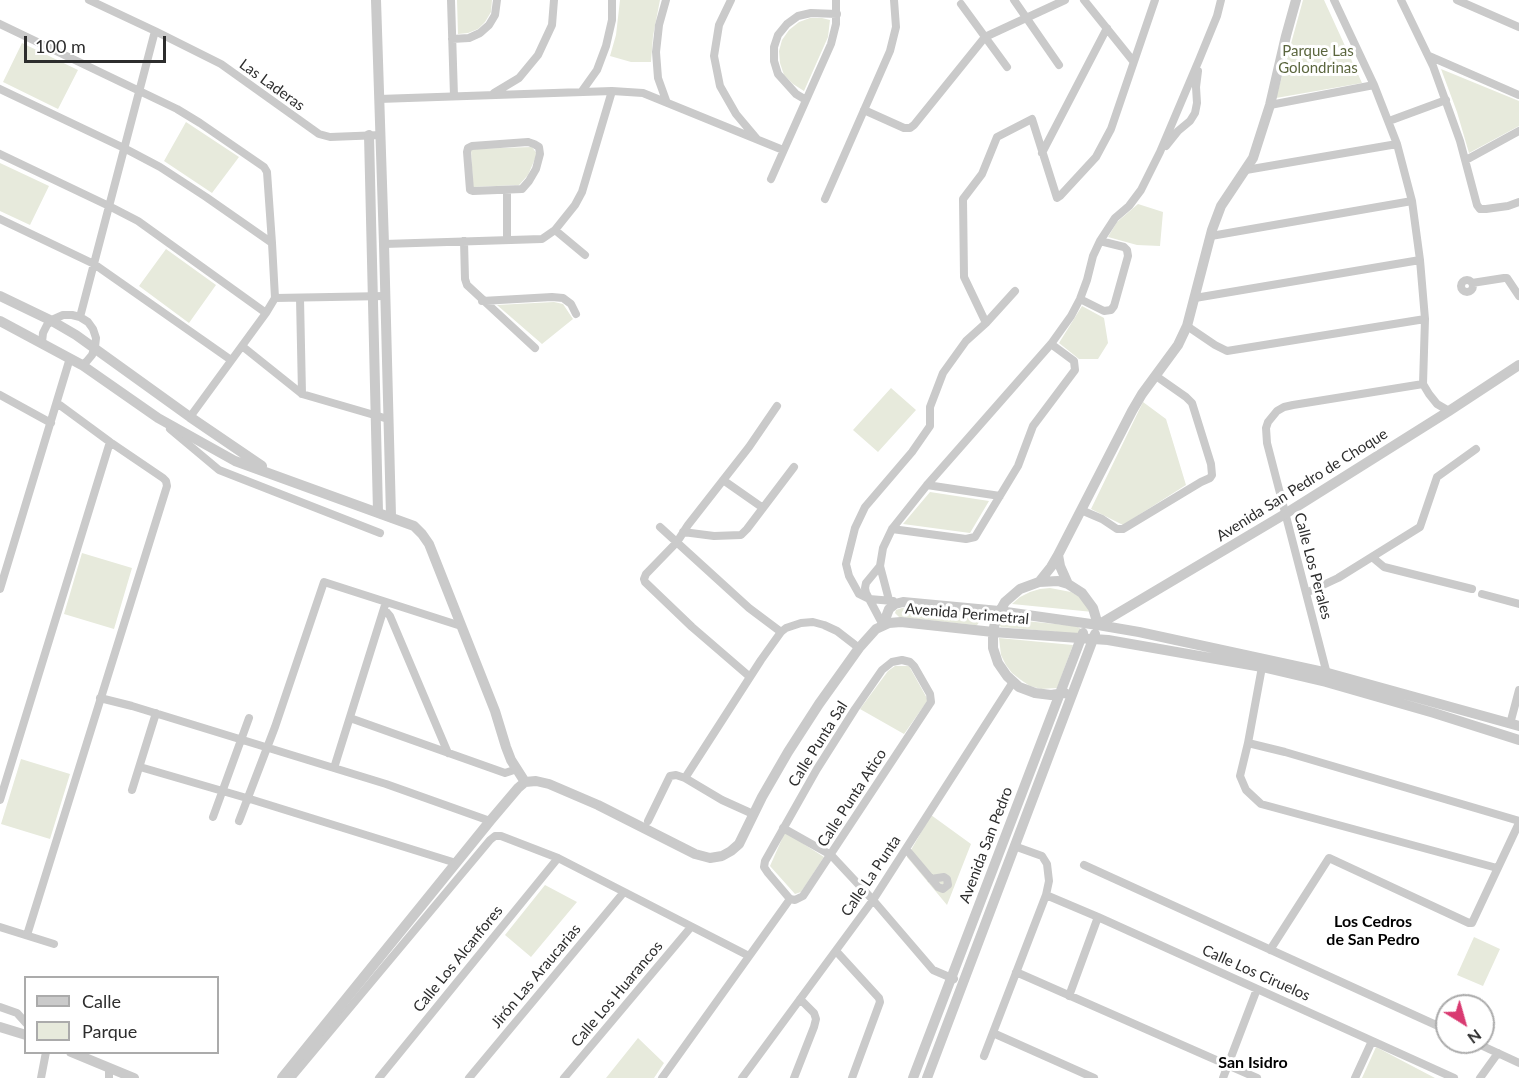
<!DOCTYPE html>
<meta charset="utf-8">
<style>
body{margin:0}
#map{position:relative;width:1519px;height:1078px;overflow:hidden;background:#fff;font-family:Lato,sans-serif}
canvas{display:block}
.legend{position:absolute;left:24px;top:976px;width:195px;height:78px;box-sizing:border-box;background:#fff;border:2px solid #ababab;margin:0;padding:8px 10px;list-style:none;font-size:18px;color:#2d2d2d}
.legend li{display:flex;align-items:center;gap:12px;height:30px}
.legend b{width:30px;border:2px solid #ababab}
.north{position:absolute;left:1435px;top:994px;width:60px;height:60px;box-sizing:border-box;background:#fff;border:2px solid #ababab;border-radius:50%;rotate:143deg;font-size:16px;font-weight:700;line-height:24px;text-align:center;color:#2d2d2d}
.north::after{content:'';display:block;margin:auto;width:21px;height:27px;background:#d93a71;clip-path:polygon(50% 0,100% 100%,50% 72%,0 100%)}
.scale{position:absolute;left:24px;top:36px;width:142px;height:27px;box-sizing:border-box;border:3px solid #2d2d2d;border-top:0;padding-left:8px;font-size:18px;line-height:21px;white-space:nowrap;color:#2d2d2d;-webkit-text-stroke:4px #fff;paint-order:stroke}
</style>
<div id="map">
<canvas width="1519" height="1078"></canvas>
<ul class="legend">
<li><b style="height:8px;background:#cacaca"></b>Calle</li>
<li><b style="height:16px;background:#e7eadc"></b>Parque</li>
</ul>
<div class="north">N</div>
<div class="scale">100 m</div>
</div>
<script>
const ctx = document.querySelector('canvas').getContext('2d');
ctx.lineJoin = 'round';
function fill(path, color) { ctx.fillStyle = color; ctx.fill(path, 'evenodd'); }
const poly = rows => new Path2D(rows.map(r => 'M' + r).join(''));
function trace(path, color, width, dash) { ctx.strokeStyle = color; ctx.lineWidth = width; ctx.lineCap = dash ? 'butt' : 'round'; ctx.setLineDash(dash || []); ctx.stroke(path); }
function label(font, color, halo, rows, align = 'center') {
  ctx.font = font + ' Lato,sans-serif'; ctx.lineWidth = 6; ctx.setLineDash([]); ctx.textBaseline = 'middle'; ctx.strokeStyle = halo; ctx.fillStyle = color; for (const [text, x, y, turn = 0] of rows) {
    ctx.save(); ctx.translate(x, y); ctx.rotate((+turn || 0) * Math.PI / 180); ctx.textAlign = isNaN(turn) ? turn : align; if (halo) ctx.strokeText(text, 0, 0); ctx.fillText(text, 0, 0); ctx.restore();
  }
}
const green = poly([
 [457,0,492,0,491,12,485,22,478,29,468,33,458,34],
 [620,0,660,0,653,36,651,62,631,62,610,56,616,35],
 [1303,0,1324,0,1362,83,1276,98],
 [810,18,822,18,830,20,828,37,804,91,793,84,784,75,780,63,779,51,782,40,789,30,799,22],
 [22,43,78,70,58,109,3,82],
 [1441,69,1519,101,1519,126,1469,153,1457,112],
 [186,122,239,157,212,193,164,161],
 [532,147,537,154,528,175,519,185,473,187,471,149],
 [0,163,49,186,30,225,0,211],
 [1138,204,1163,212,1160,246,1137,245,1108,237,1117,222],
 [166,249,216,285,189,323,139,286],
 [554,302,563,304,573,319,542,344,497,305],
 [1082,306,1104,318,1108,343,1098,359,1079,359,1059,343],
 [891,388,916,410,878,452,853,430],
 [1143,402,1166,419,1186,485,1123,525,1091,509],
 [930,492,989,501,970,533,903,524],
 [82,553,132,568,114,629,64,614],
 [1050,588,1071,592,1080,597,1093,612,1012,604,1020,597,1030,592,1040,589],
 [902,608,975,615,979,618,980,621,977,625,974,625,899,617,895,613,896,610],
 [1005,619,1076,626,1080,628,1081,631,1080,634,1001,627,999,625,1000,620],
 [999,638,1073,645,1057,688,1041,689,1030,686,1021,680,1012,673,1006,665,1001,655],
 [895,666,909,666,928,700,904,734,860,709,888,671],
 [21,759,70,774,50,839,1,824],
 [931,815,971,844,947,905,907,857],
 [785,832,824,857,801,892,795,894,770,866],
 [545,885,577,902,531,957,505,935],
 [1474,937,1500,949,1483,986,1457,975],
 [638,1038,664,1063,654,1078,606,1078],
 [1376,1047,1435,1078,1362,1078]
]);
const minor = poly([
 [89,0,155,31,221,64,319,134,330,137,381,135],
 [451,0,454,96],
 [666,0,659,25,656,52,658,78,667,103],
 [731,0,719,25,714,56,720,86,736,114,757,139],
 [1014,0,1059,65],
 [1084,0,1133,61],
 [1334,0,1374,85,1397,144,1412,201,1420,260,1425,319,1423,384,1429,394,1437,404,1449,411],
 [1401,0,1433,66,1460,141,1477,205,1480,209,1486,209,1508,206,1519,202],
 [1457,0,1519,27],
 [961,4,1007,67],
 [0,24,177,109,200,123,264,167,267,172,272,243],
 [452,39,469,38,480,33,489,25,495,15,497,0],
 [1429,56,1519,95],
 [0,89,124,148,160,167,206,197,272,243,275,298,266,313,190,417],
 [582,91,597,70,606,46,612,20,612,0],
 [494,93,519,78,538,55,552,25,554,0],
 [379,99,612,91,643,93,783,150],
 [806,100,796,94,778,74,774,61,774,47,778,35,787,24,798,16,811,13,837,14],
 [1270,105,1374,85],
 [864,110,904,128,910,128,914,125,985,37,1065,0],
 [1389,121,1446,100],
 [528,142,534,144,539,147,540,154,536,169,529,181,522,189,473,191,470,190,467,152,468,148,472,146,528,142],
 [1166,146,1178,131,1190,121,1195,113,1197,103,1196,87,1198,71],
 [1042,153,1107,28],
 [0,154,109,206,138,221,266,313],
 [1466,160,1519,131],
 [1246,170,1397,144],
 [771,179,831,44,836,24,836,0],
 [825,199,890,51,896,27,894,0],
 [0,219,94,264,231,360],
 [555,230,585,255],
 [1211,236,1412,201],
 [507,240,507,190],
 [464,241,465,279,467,285,535,348],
 [384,244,542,239,555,230,575,205,582,192,612,91],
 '1461 286a6 6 0 1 1 12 0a6 6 0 1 1-12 0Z',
 [1472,283,1504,278,1507,278,1519,296],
 [275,298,386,296],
 [300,298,302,394],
 [1195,298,1420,260],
 [1080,299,1104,311,1111,310,1114,306,1128,256,1127,250,1124,247,1100,241],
 [482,301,552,297,563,298,571,304,576,314],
 [80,317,155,31],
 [986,323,964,277,963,199,982,174,997,137,1032,119,1057,198,1060,196,1096,157,1111,129,1155,0],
 [1187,326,1215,345,1227,351,1425,319],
 [42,342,43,333,47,325,54,319,63,315,72,315,80,317,88,322,93,329,96,338,95,347,92,355,87,361,82,365],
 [242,346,302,394,388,419],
 [0,395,51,423],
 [170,429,219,470,380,533],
 [723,480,763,508],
 [927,485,1000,496],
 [1081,510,1102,519,1117,529,1123,529,1201,482,1210,478,1212,475,1211,464,1192,403,1186,397,1156,376],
 [660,527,749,608,781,632],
 [892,529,966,539,975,537,1018,466,1033,426,1075,370,1074,361,1051,344],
 [683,532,714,536,741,535,747,529,794,467],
 [1372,557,1384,567,1472,589],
 [880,566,866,583,865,588,866,593,883,625],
 [0,589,70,358],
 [1306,593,1338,578,1420,527,1437,477,1476,449],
 [1482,594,1519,604],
 [889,600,880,566,883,548,892,529,927,485,1051,344,1071,316,1080,299,1087,280,1093,256,1100,241,1115,218,1129,206,1141,190,1160,152,1199,60,1217,16,1221,0],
 [893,601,869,599,859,594,849,576,846,564,855,528,865,507,912,452,930,426,930,407,943,373,966,341,986,323,1015,291],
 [384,609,390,616,448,753],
 [902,660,910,662,914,666,930,694,931,702,929,705,803,896,795,900,790,899,768,873,764,867,765,861,817,769,855,709,882,670,892,662,902,660],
 [1262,667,1248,743,1240,776,1246,790,1261,804,1497,868],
 [1327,674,1267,443,1266,428,1268,422,1277,411,1284,407,1293,405,1423,384],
 [750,677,692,627,645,582,644,579,646,574,677,542,688,525,749,447,777,406],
 [100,698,132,706,386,784,490,821],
 [350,718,505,773,517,769],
 [1510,724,1519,690],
 [1248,743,1285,752,1519,821],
 [140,767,250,799,456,863],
 [334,768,386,602],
 [685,778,722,800,753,814],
 [132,790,156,713],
 [0,800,110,442],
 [213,817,249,718],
 [239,821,275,727,324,582,461,626],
 [648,821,670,776,676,775,685,778,761,660,781,632,786,628,801,623,813,622,824,625,837,631,859,648],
 [783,828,831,855,873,900,933,970,954,979],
 [906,849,938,887,943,889,948,885,947,879,944,877,931,879],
 [1084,865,1447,1030],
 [1046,895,1098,917,1454,1078],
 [0,927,54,944],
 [27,935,167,486,166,481,163,478,110,442,57,403],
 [1270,950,1329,858,1469,923,1472,923,1519,823],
 [836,951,879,998,880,1002,852,1078],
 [1016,972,1257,1078],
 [1069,996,1098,917],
 [0,1007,17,1013,26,1023],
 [993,1033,1094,1078],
 [1474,1042,1519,1063],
 [984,1056,1046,895,1049,881,1047,864,1042,856,1014,846],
 [41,1078,46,1052],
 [109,1078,109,1068],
 [291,1078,490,840,495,836,501,836,558,858,749,956],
 [379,1078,558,858],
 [469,1078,624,892],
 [564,1078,691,927],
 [662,1078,790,899],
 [742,1078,873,900,1013,682],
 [794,1078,814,1027,816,1019,814,1013,800,999],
 [1223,1078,1257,989],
 [1355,1078,1372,1041],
 [1480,1078,1498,1053]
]);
const tertiary = poly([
 [376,0,384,244,391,516],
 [369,135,378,512],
 [0,296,52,321,76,335,190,417,262,466],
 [0,321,82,365,158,418,235,461,414,526,422,534,429,544,495,711,506,747,511,760,525,782],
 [1058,555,1060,566,1068,584],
 [1039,582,1051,567,1058,555,1132,411,1142,394,1178,345,1187,326,1212,230,1221,206,1253,158,1270,105,1286,36,1296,0],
 [883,625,889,609,895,604,903,602,999,611,1098,625,1139,632,1328,673,1519,726],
 [1098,625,1285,514,1449,411,1519,365],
 [1065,693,1051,695,1035,693,1019,687,1007,676,998,663,993,648,993,632,996,618,1005,602,1020,589,1039,582,1058,581,1068,584,1082,593,1093,608,1098,625],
 [0,1027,26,1035],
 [71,1052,134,1078],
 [282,1078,490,821,518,788,525,782,536,781,549,784,598,805,695,854,710,858,722,856,731,851,739,844,762,797,788,752,819,704,859,648,876,629,889,623,901,622,993,632,1108,640,1262,667,1326,682,1434,713,1519,740],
 [913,1078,1083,633],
 [927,1078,1095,634]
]);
const parkNames = [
 ["Parque Las",1318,51],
 ["Golondrinas",1318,68]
];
const streetNames = [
 ["Las Laderas",272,85,36],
 ["Avenida San Pedro de Choque",1302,485,-32],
 ["Calle Los Perales",1313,566,75],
 ["Avenida Perimetral",967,614,5],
 ["Calle Punta Sal",818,744,-58],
 ["Calle Punta Atico",852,798,-57],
 ["Avenida San Pedro",986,845,-69],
 ["Calle La Punta",871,876,-56],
 ["Calle Los Alcanfores",458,959,-51],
 ["Calle Los Ciruelos",1256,973,24],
 ["Jirón Las Araucarias",536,976,-50],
 ["Calle Los Huarancos",617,994,-50]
];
const neighbourhoodNames = [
 ["Los Cedros",1373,922],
 ["de San Pedro",1373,940],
 ["San Isidro",1253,1063]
];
fill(green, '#e7eadc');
trace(minor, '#cacaca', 8);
trace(tertiary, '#cacaca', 10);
label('15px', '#5b663e', '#fff', parkNames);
label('15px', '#2d2d2d', '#fff', streetNames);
label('bold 16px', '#000', '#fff', neighbourhoodNames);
</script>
